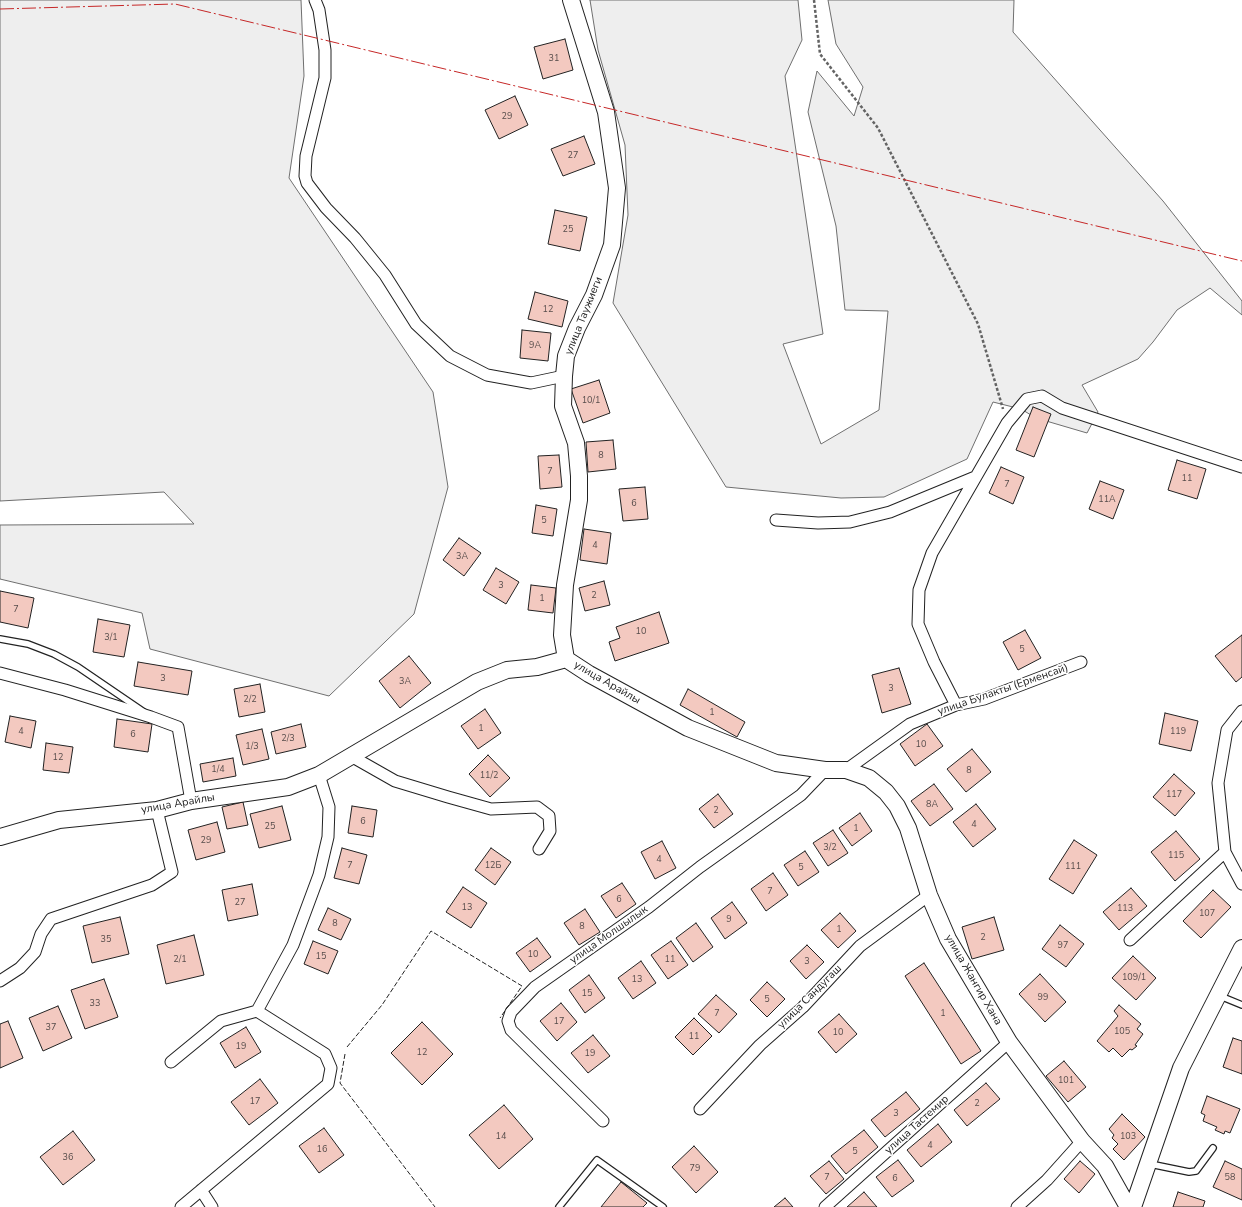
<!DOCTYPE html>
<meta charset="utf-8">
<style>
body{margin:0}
canvas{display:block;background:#fff}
</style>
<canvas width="1242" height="1207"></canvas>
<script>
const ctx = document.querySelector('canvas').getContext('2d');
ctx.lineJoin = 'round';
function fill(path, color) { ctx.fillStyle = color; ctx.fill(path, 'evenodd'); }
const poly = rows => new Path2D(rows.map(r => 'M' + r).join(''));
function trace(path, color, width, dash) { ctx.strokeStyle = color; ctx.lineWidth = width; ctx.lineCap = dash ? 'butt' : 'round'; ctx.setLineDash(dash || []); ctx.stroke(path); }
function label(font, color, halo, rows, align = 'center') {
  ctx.font = font + ' "Nunito Sans",sans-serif'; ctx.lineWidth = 3; ctx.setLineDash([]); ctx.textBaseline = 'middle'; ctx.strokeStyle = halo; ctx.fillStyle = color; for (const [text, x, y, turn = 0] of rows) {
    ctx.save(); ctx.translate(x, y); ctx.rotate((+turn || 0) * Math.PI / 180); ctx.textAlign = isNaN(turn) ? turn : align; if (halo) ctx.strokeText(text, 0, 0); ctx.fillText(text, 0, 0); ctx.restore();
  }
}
const green = poly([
 [0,0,301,0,304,76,289,178,433,392,448,487,414,614,329,696,150,649,142,613,0,579,0,525,194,524,164,492,0,501,0,0],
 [590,0,798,0,802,40,785,76,823,334,783,344,821,444,879,410,888,311,845,310,836,226,808,112,817,71,854,116,863,87,836,44,828,0,1014,0,1013,32,1163,201,1242,301,1242,315,1210,288,1177,310,1153,342,1138,359,1082,385,1098,412,1087,433,1036,418,1021,409,993,402,967,459,884,497,841,498,726,487,613,303,628,215,625,145,598,50,590,0]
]);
const building = poly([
 [565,39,573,70,543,79,534,47,565,39],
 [515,96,528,125,499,139,485,110,515,96],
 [584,136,595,164,563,176,551,149,584,136],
 [555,210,587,217,580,251,548,244,555,210],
 [535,292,568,301,562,327,528,319,535,292],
 [522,330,551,333,548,361,520,358,522,330],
 [599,380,610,413,583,423,571,389,599,380],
 [1033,407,1051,414,1034,457,1016,450,1033,407],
 [613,440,616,469,588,472,586,442,613,440],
 [559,455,562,487,540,489,538,456,559,455],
 [1177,460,1206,469,1197,499,1168,490,1177,460],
 [1001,467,1024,477,1013,504,989,493,1001,467],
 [1100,481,1124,490,1113,519,1089,509,1100,481],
 [645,487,648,519,623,521,619,489,645,487],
 [536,505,557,509,553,536,532,533,536,505],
 [584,529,611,533,607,564,580,560,584,529],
 [459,538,481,553,464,576,443,560,459,538],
 [496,568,519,582,506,604,483,590,496,568],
 [604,581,610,605,585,611,579,588,604,581],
 [531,585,556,588,553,613,528,610,531,585],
 [0,591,34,598,28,628,0,622,0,591],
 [659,612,669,643,615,661,609,642,620,638,616,627,659,612],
 [98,619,130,625,124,657,93,652,98,619],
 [1025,630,1041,658,1018,670,1003,642,1025,630],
 [1242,635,1242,677,1236,682,1215,656,1242,635],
 [409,656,431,683,400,708,379,681,409,656],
 [138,662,192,671,188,695,134,686,138,662],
 [899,668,911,704,882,713,872,675,899,668],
 [260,684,265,712,239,717,234,689,260,684],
 [688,689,745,722,737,737,680,705,688,689],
 [485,709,501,733,478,749,461,726,485,709],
 [1165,713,1198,721,1191,751,1159,744,1165,713],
 [10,716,36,721,31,748,5,742,10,716],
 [117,719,152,724,148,752,114,747,117,719],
 [301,724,306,747,276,754,271,732,301,724],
 [927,724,943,746,915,766,900,744,927,724],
 [262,729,269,759,243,765,236,735,262,729],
 [46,743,73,747,69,773,43,770,46,743],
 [972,749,991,772,966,792,947,769,972,749],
 [488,755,510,778,490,797,469,774,488,755],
 [233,758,236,776,203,782,200,764,233,758],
 [1174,774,1195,793,1175,816,1153,797,1174,774],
 [934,784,953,809,930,826,911,801,934,784],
 [718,794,733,814,714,828,699,809,718,794],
 [243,802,248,825,227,829,222,807,243,802],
 [976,804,996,829,973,847,953,822,976,804],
 [282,806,291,840,259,848,250,814,282,806],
 [352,806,377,810,373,837,348,833,352,806],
 [860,813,872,831,852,846,839,828,860,813],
 [217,822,225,852,196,860,188,830,217,822],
 [833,830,848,853,828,866,813,843,833,830],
 [1176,831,1200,859,1175,881,1151,852,1176,831],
 [1074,840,1097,855,1073,894,1049,879,1074,840],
 [662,841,676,868,655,879,641,852,662,841],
 [342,848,367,855,359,884,334,878,342,848],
 [491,848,511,862,495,885,475,870,491,848],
 [805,851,819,872,798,886,784,865,805,851],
 [773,873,788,895,766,911,751,889,773,873],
 [622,883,636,904,616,918,601,896,622,883],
 [252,884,258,915,228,921,222,890,252,884],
 [463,887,487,903,471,928,446,912,463,887],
 [1131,888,1147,906,1119,930,1103,912,1131,888],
 [1213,890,1231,907,1201,938,1183,921,1213,890],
 [732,902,747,923,725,939,711,918,732,902],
 [328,908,351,919,341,940,318,930,328,908],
 [585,909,600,932,579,945,564,923,585,909],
 [840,913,856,931,838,948,821,930,840,913],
 [120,917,129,954,92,963,83,926,120,917],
 [994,917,1004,950,972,959,962,927,994,917],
 [696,923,713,947,693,962,676,938,696,923],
 [1060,925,1084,944,1066,967,1042,949,1060,925],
 [194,935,204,975,166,984,157,945,194,935],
 [537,938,551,957,530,972,516,953,537,938],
 [313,941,338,951,328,974,304,964,313,941],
 [671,941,688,965,668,979,651,955,671,941],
 [807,945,824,962,806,979,790,961,807,945],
 [1133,956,1156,978,1136,1000,1112,978,1133,956],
 [641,961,656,983,633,999,618,978,641,961],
 [924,963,981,1051,961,1064,905,976,924,963],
 [1040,974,1066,1002,1045,1022,1019,994,1040,974],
 [589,975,605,998,585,1013,569,990,589,975],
 [104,979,118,1017,85,1029,71,990,104,979],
 [767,982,785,999,767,1017,750,1000,767,982],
 [716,995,737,1014,719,1033,698,1014,716,995],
 [561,1003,577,1022,557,1041,540,1021,561,1003],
 [1119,1005,1141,1024,1137,1029,1143,1034,1135,1045,1137,1046,1132,1050,1130,1049,1122,1057,1113,1048,1109,1052,1097,1041,1118,1016,1114,1011,1119,1005],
 [58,1006,72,1038,43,1051,29,1018,58,1006],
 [839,1014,857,1034,836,1053,818,1032,839,1014],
 [694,1018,712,1036,693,1055,675,1037,694,1018],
 [8,1021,23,1058,0,1068,0,1024,8,1021],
 [422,1022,453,1054,422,1085,391,1053,422,1022],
 [246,1027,261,1052,235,1068,220,1043,246,1027],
 [593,1035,610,1056,588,1073,571,1053,593,1035],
 [1233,1038,1242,1041,1242,1074,1223,1067,1233,1038],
 [1064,1061,1086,1087,1068,1102,1046,1076,1064,1061],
 [260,1079,278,1103,249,1125,231,1102,260,1079],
 [986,1083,1000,1099,967,1126,954,1110,986,1083],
 [906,1092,920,1109,885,1137,871,1120,906,1092],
 [1207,1096,1240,1109,1230,1133,1225,1131,1224,1134,1215,1130,1217,1127,1203,1121,1205,1115,1201,1113,1207,1096],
 [504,1105,533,1139,499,1169,469,1135,504,1105],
 [1122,1114,1145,1137,1124,1160,1113,1149,1118,1144,1112,1138,1114,1135,1109,1129,1122,1114],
 [938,1124,952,1142,921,1167,907,1150,938,1124],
 [324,1128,344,1155,319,1173,299,1146,324,1128],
 [864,1130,878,1147,846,1174,831,1156,864,1130],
 [73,1131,95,1160,63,1185,40,1157,73,1131],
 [694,1146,718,1172,696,1193,672,1167,694,1146],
 [898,1160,914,1181,892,1197,876,1177,898,1160],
 [829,1161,844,1179,826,1194,810,1176,829,1161],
 [1080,1161,1095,1174,1079,1193,1064,1179,1080,1161],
 [1225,1161,1242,1169,1242,1200,1213,1187,1225,1161],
 [621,1182,647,1203,643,1207,601,1207,621,1182],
 [864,1192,877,1207,847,1207,864,1192],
 [1178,1192,1205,1201,1203,1207,1173,1207,1178,1192],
 [785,1198,793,1207,774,1207,785,1198]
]);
const path = poly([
 [814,0,820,54,878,128,978,324,1003,409]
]);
const lane = poly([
 [0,639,28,644,54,654,78,667,144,712],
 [1220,996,1242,1005],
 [1150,1164,1189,1172,1196,1171,1213,1148],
 [559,1207,597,1160,663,1207]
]);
const street = poly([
 [315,0,319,10,325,50,325,78,306,156,305,176,307,183,326,208,355,238,385,275,416,324,450,356,487,375,531,383,564,376],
 [776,520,818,523,850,522,890,512,975,477],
 [0,673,65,690,151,717,178,727,191,801],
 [956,705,934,662,918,624,919,590,932,553,1007,423,1027,399,1042,396,1062,408,1242,467],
 [1242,711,1227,730,1218,783,1225,852,1242,884],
 [351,756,395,781,448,797,491,809,537,807,549,816,550,831,539,849],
 [846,770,910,724,956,705,984,699,1081,662],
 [1130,940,1225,852],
 [0,981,20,968,35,952,41,934,51,919,152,885,172,872,157,810],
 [171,1062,221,1021,257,1011,293,945,319,875,328,837,329,807,319,775],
 [700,1109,760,1045,803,1007,860,946,929,895],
 [603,1121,511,1030,508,1021,511,1012,535,987,649,907,700,867,801,795,825,770],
 [201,1190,212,1207],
 [181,1207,328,1084,331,1068,325,1054,257,1011],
 [825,1207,1009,1042],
 [1017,1207,1047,1180,1082,1141]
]);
const secondary = poly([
 [566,659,562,635,565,585,579,500,579,476,576,443,563,406,564,376,566,356,577,328,594,295,612,245,617,188,606,112,571,0],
 [0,837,59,820,157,810,191,801,288,787,319,775,477,682,507,670,537,667,566,659,589,674,688,728,776,763,825,770,846,770,869,778,886,792,897,806,908,828,929,895,948,939,1009,1042,1082,1141,1105,1166,1128,1207],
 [1133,1207,1181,1068,1242,948]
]);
const fence = poly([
 [347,1047,382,1005,431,931,522,986,500,1018],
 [345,1054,340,1083,435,1207]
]);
const power = poly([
 [0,9,175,4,1242,261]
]);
const numberNames = [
 ["31",554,59],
 ["29",507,117],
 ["27",573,156],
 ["25",568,230],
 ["12",548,310],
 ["9А",535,346],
 ["10/1",591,401],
 ["8",601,456],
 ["7",550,472],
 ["11",1187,479],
 ["7",1007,485],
 ["11А",1107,500],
 ["6",634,504],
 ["5",544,521],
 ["4",595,546],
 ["3А",462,557],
 ["3",501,586],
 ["2",594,596],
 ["1",542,599],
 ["7",16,610],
 ["10",641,632],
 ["3/1",111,638],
 ["5",1022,650],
 ["3",163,679],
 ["3А",405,682],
 ["3",891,689],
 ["2/2",250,700],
 ["1",712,713],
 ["1",481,729],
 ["4",21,732],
 ["119",1178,732],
 ["6",133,735],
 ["2/3",288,739],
 ["10",921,745],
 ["1/3",252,747],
 ["12",58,758],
 ["1/4",218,770],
 ["8",969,771],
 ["11/2",489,776],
 ["117",1174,795],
 ["8А",932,805],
 ["2",716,811],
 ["6",363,822],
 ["4",974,825],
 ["25",270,827],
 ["1",856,829],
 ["29",206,841],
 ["3/2",830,848],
 ["115",1176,856],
 ["4",659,860],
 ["7",350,866],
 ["12Б",493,866],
 ["111",1073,867],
 ["5",801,868],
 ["7",770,892],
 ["6",619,900],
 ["27",240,903],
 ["13",467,908],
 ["113",1125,909],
 ["107",1207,914],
 ["9",729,920],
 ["8",335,924],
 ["8",582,927],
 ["1",839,930],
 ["2",983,938],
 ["35",106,940],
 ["97",1063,946],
 ["10",533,955],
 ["15",321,957],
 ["2/1",180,960],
 ["11",670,960],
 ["3",807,962],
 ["109/1",1134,978],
 ["13",637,980],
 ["15",587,994],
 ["99",1043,998],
 ["5",767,1000],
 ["33",95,1004],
 ["7",717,1014],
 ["1",943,1014],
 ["17",559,1022],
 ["37",51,1028],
 ["105",1122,1032],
 ["10",838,1033],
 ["11",694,1037],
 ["19",241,1047],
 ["12",422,1053],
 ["19",590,1054],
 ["101",1066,1081],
 ["17",255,1102],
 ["2",977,1104],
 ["3",896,1114],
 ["14",501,1137],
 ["103",1128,1137],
 ["4",930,1146],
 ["16",322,1150],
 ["5",855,1152],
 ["36",68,1158],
 ["79",695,1169],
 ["7",827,1178],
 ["58",1230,1178],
 ["6",895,1179]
];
const streetNames = [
 ["улица Таужиеги",584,316,-68],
 ["улица Арайлы",607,683,30],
 ["улица Булакты (Ерменсай)",1003,690,-19],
 ["улица Арайлы",178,804,-10],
 ["улица Молшылык",609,935,-35],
 ["улица Жангир Хана",973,980,60],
 ["улица Сандугаш",810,997,-45],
 ["улица Тастемир",917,1125,-42]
];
fill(green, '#eee');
trace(green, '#6f6f6f', 1);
fill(building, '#f3c9c0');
trace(building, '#222', 1);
trace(lane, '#222', 8);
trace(street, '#222', 13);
trace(secondary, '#222', 18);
trace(path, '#646464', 2.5, [3, 2]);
trace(lane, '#fff', 5.5);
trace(street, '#fff', 11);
trace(secondary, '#fff', 16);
trace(fence, '#222', 1, [5, 2]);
trace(power, '#c62828', 1, [14, 3, 2, 3]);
label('9px', '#564c4a', null, numberNames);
label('11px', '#222', '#fff', streetNames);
</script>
